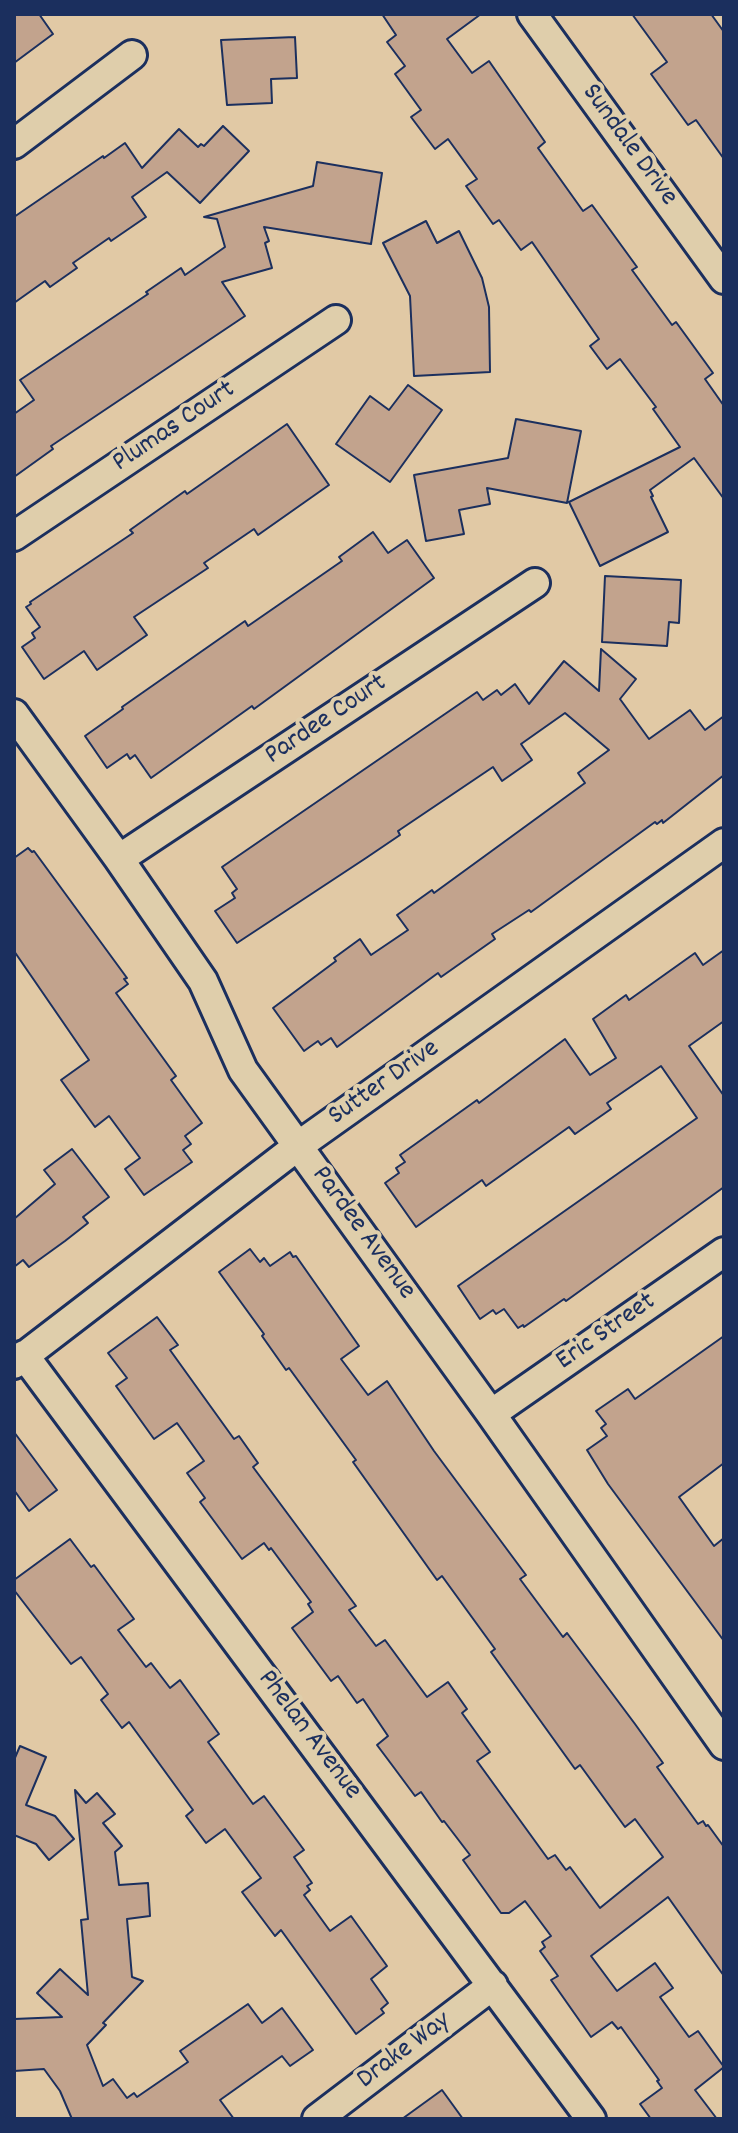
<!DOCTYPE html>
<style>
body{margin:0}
#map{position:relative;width:738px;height:2133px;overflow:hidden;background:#e1c9a5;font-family:Dekko,sans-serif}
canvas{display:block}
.frame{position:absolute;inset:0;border:16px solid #1b2f5e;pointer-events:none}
</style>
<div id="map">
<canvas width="738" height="2133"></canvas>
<div class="frame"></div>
</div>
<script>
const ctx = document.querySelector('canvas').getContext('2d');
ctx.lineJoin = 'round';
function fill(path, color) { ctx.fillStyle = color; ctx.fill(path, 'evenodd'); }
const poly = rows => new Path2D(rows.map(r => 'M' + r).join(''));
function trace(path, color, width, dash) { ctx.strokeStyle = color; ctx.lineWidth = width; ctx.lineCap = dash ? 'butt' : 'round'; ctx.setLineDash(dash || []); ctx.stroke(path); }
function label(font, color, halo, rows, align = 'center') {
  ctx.font = font + ' Dekko,sans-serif'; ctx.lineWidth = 8; ctx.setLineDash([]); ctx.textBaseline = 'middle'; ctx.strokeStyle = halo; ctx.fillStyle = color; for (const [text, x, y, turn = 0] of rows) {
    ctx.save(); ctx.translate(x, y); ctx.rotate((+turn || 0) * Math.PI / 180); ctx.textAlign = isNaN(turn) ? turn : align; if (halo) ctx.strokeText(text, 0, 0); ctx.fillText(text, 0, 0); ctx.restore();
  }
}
const building = poly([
 [14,14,39,14,53,34,14,63,14,14],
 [382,14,481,14,447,39,472,73,489,61,545,142,538,148,583,211,592,205,637,267,632,270,672,325,676,322,713,373,705,379,724,406,724,499,694,458,650,490,653,496,651,497,668,532,600,566,569,502,680,447,653,409,656,407,620,359,607,369,590,346,599,339,532,242,521,250,499,220,493,224,466,186,477,179,448,139,435,149,411,117,421,110,395,74,405,66,387,42,396,35,382,14],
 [632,14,711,14,724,32,724,159,696,120,688,125,651,74,667,62,632,14],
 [295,37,297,78,271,79,272,103,227,105,221,40,295,37],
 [223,126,249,151,200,203,167,172,132,197,146,217,111,241,109,238,73,263,77,268,50,287,45,281,14,303,14,217,103,156,104,158,125,143,142,168,179,129,198,147,201,144,204,146,223,126],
 [317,162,382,173,371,244,264,227,269,241,265,243,272,268,222,282,245,316,51,446,53,449,14,477,14,414,34,400,20,380,148,294,146,292,181,268,185,275,225,247,217,219,204,217,313,186,317,162],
 [426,221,437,243,459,231,482,278,489,307,490,372,414,376,410,296,383,243,426,221],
 [408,385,442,410,390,482,336,444,370,396,389,410,408,385],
 [516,419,581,431,567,503,487,488,490,504,459,510,464,534,426,541,414,475,508,458,516,419],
 [287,424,329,485,258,535,254,529,204,563,208,568,134,617,147,635,97,670,84,651,44,679,22,647,35,638,32,633,40,627,26,607,31,604,30,602,133,533,130,530,185,491,187,494,287,424],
 [373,532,388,553,407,540,434,578,254,709,252,706,151,778,135,755,130,759,127,754,107,768,85,736,123,709,122,707,245,621,248,626,342,561,339,557,373,532],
 [605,576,681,580,679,623,669,622,667,646,602,642,605,576],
 [601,649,636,679,620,699,649,739,690,710,705,730,724,716,724,775,663,823,662,820,657,824,655,822,531,912,529,910,492,934,495,939,441,977,438,973,337,1047,331,1038,321,1045,318,1041,304,1051,273,1008,336,961,334,958,360,939,371,955,408,930,397,915,432,890,434,893,585,783,578,773,609,750,565,713,521,744,532,760,502,781,493,767,398,831,400,835,366,858,237,943,215,911,235,898,232,893,237,889,222,867,477,692,483,700,497,690,501,695,515,684,529,704,564,661,599,691,601,649],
 [28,848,32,852,34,851,127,978,124,979,128,984,116,993,176,1076,171,1080,202,1123,185,1136,191,1144,183,1150,192,1162,144,1195,125,1169,140,1158,109,1116,95,1127,61,1080,89,1060,14,951,14,858,28,848],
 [724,950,724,1021,689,1046,724,1096,724,1187,566,1301,564,1299,524,1327,523,1325,518,1328,504,1309,496,1314,493,1310,480,1319,458,1286,697,1118,661,1066,607,1103,611,1109,575,1134,569,1127,486,1186,482,1180,416,1227,385,1183,399,1173,396,1168,405,1162,400,1155,477,1100,479,1103,565,1039,590,1075,616,1058,593,1019,626,995,629,1000,695,953,703,965,724,950],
 [72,1149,109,1197,83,1217,88,1223,65,1241,29,1267,23,1260,14,1267,14,1219,55,1184,44,1170,72,1149],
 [250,1249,260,1262,264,1258,270,1266,290,1252,293,1257,296,1256,359,1346,341,1359,368,1395,387,1381,434,1451,526,1575,520,1579,563,1637,567,1633,635,1724,663,1763,657,1767,698,1824,703,1821,706,1826,708,1825,724,1847,724,1976,668,1897,591,1956,617,1991,655,1963,673,1988,660,1997,689,2037,698,2031,724,2067,695,2090,717,2119,651,2119,640,2104,662,2088,657,2081,659,2080,621,2027,618,2029,612,2022,591,2037,551,1980,558,1976,540,1951,545,1947,542,1942,551,1936,525,1901,509,1913,501,1913,463,1860,470,1855,444,1821,442,1822,421,1792,415,1796,392,1765,377,1745,388,1736,363,1699,357,1703,338,1676,331,1681,292,1628,313,1612,308,1604,311,1602,271,1548,269,1550,264,1543,242,1559,200,1502,205,1498,187,1473,204,1461,177,1423,154,1439,116,1386,127,1378,108,1353,157,1317,178,1345,170,1350,234,1439,239,1436,258,1463,253,1467,356,1606,349,1610,376,1646,385,1640,427,1697,448,1682,467,1709,462,1713,490,1752,477,1761,548,1859,555,1855,566,1870,570,1867,600,1908,663,1857,635,1819,625,1827,580,1765,575,1769,491,1652,495,1649,442,1576,437,1580,353,1462,356,1460,289,1368,286,1370,262,1336,264,1334,219,1272,250,1249],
 [724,1336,724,1463,679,1497,714,1546,724,1538,724,1641,608,1484,587,1450,607,1436,601,1428,606,1424,596,1411,628,1389,635,1399,724,1336],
 [14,1432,57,1490,29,1511,14,1490,14,1432],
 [70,1539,91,1567,94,1565,134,1619,118,1630,146,1667,151,1663,170,1688,180,1680,219,1734,208,1742,253,1804,264,1796,304,1850,294,1857,312,1883,307,1886,310,1890,304,1895,330,1931,351,1916,387,1966,371,1979,388,2003,381,2009,384,2013,356,2034,281,1930,275,1936,242,1892,261,1878,225,1829,206,1843,186,1816,193,1810,129,1722,122,1728,101,1700,108,1694,81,1657,71,1664,14,1590,14,1580,70,1539],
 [20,1746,46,1757,26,1805,55,1816,74,1839,49,1860,36,1844,14,1835,14,1760,20,1746],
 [75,1790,86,1803,97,1793,115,1814,103,1823,122,1846,115,1852,119,1885,148,1883,150,1916,127,1919,132,1977,143,1981,103,2023,106,2025,87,2045,103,2086,113,2079,127,2098,134,2093,137,2097,188,2062,180,2051,248,2004,262,2023,282,2008,313,2050,290,2066,282,2056,220,2100,234,2119,72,2119,60,2091,44,2069,14,2071,14,2019,62,2017,37,1993,60,1969,88,1995,81,1920,88,1919,75,1790],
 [442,2090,463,2119,402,2119,442,2090]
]);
const minor = poly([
 [532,14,724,279],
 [14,144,132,55],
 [14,536,336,320],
 [14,714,119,859,203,981,243,1070,491,1414,724,1745],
 [119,859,535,583],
 [24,1355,591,2119],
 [14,1364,298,1146,724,843],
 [491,1414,724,1252],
 [317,2119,493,1985]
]);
const streetNames = [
 ["Sundale Drive",628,146,54],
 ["Plumas Court",175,428,-34],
 ["Pardee Court",327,721,-34],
 ["Sutter Drive",385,1084,-35],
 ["Pardee Avenue",362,1234,54],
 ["Eric Street",607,1333,-35],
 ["Phelan Avenue",308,1736,53],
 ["Drake Way",405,2052,-37]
];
fill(building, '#c2a38d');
trace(building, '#1b2f5e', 2);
trace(minor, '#1b2f5e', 34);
trace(minor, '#dfceab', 28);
label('28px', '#1b2f5e', '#dfceab', streetNames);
</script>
